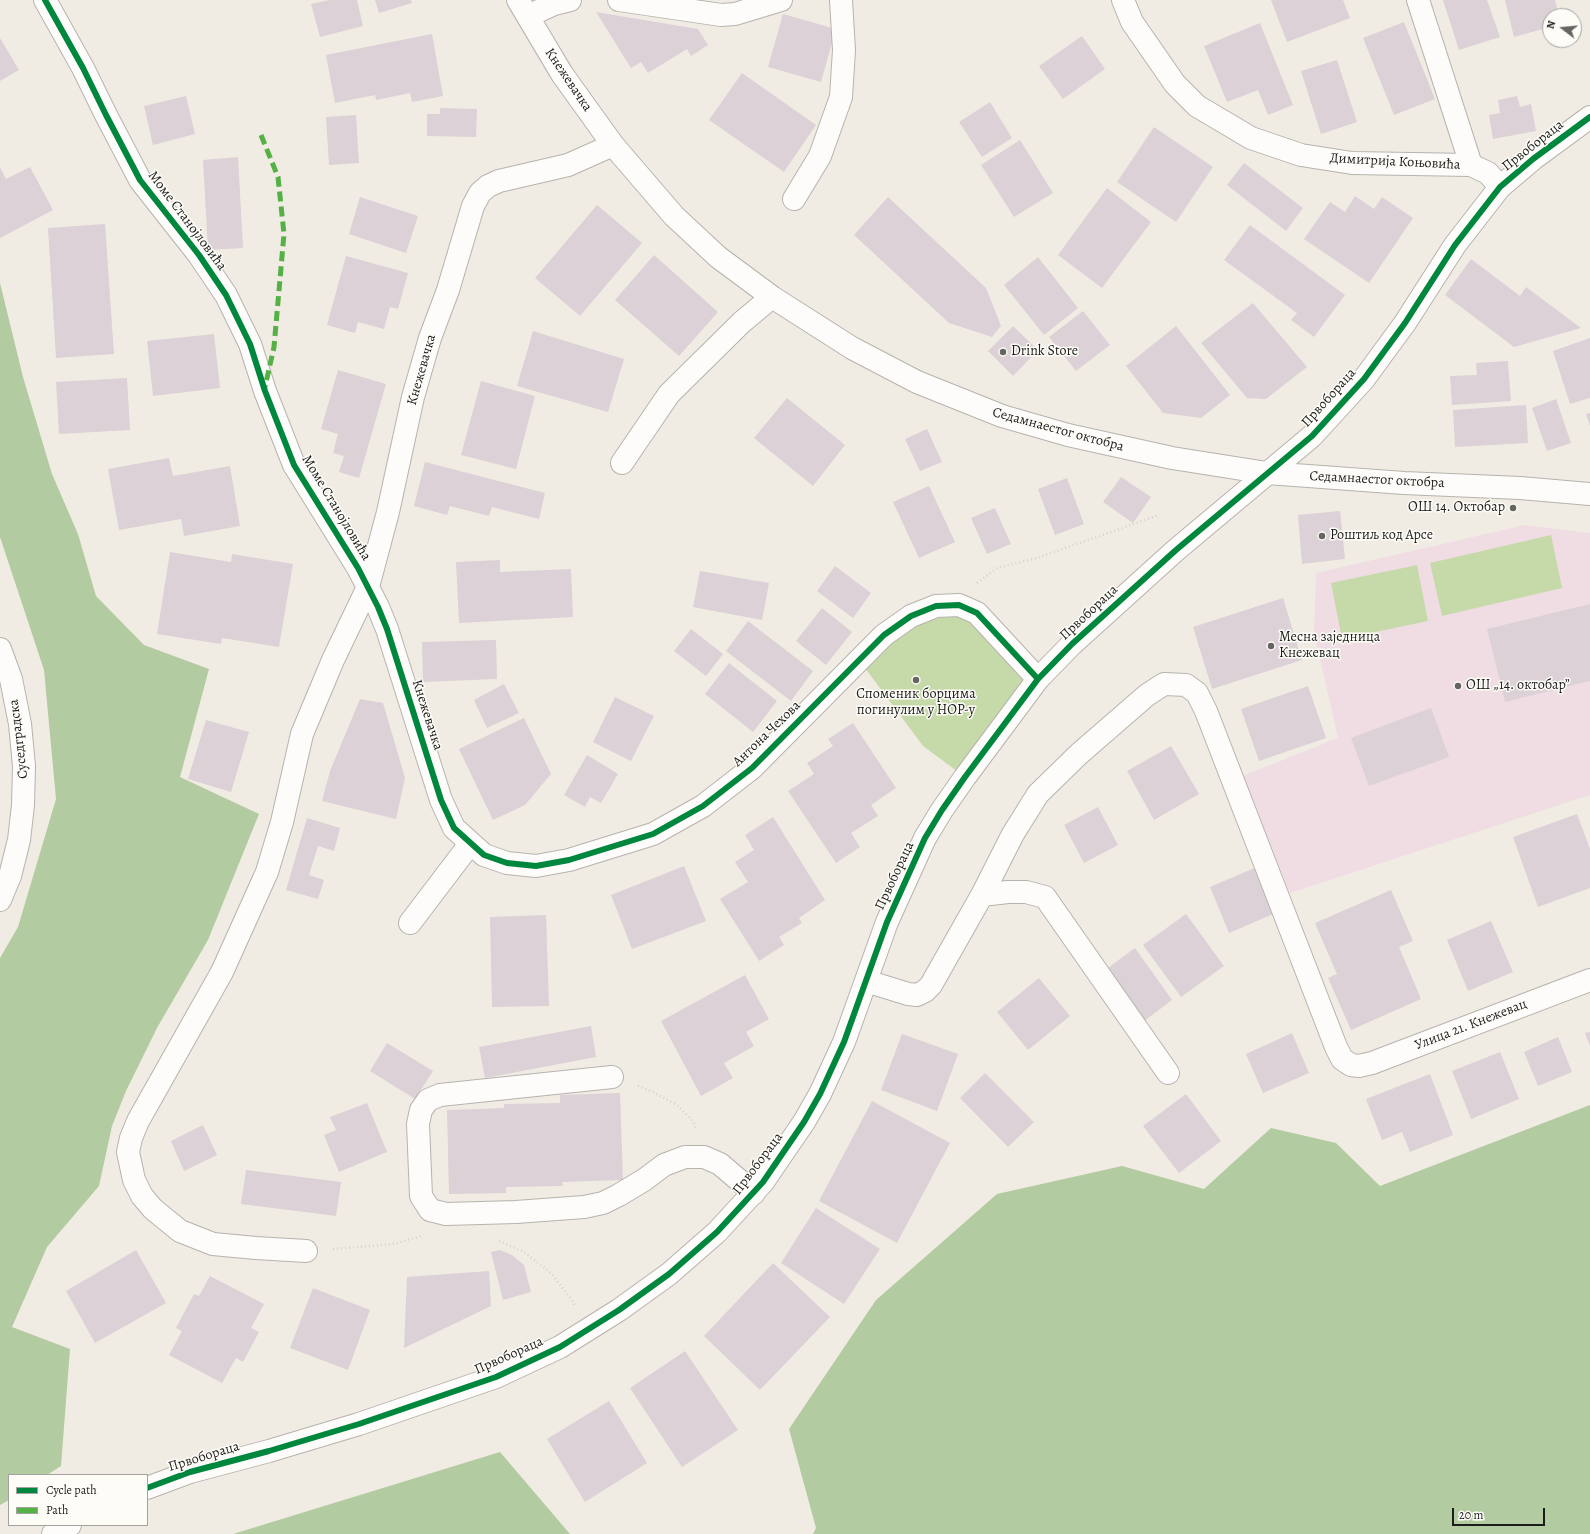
<!DOCTYPE html>
<meta charset="utf-8">
<style>
body{margin:0}
#map{position:relative;width:1590px;height:1534px;overflow:hidden;background:#f1ece3;font-family:Alegreya,serif}
canvas{display:block}
.legend{position:absolute;left:8px;top:1474px;width:140px;height:52px;box-sizing:border-box;background:#fdfcf7;border:1px solid #a3a29f;margin:0;padding:5px 7px;list-style:none;font-size:12px;color:#1c1c1c}
.legend li{display:flex;align-items:center;gap:8px;height:20px}
.legend b{width:20px;border:1px solid #a3a29f}
.north{position:absolute;left:1542px;top:8px;width:40px;height:40px;box-sizing:border-box;background:#fdfcf7;border:1px solid #a3a29f;border-radius:50%;rotate:286deg;font-size:11px;font-weight:700;line-height:16px;text-align:center;color:#1c1c1c}
.north::after{content:'';display:block;margin:auto;width:14px;height:18px;background:#676562;clip-path:polygon(50% 0,100% 100%,50% 72%,0 100%)}
.scale{position:absolute;left:1452px;top:1508px;width:93px;height:18px;box-sizing:border-box;border:2px solid #1c1c1c;border-top:0;padding-left:5px;font-size:12px;line-height:14px;white-space:nowrap;color:#1c1c1c;-webkit-text-stroke:3px #fdfcf7;paint-order:stroke}
</style>
<div id="map">
<canvas width="1590" height="1534"></canvas>
<ul class="legend">
<li><b style="height:5px;background:#00873e"></b>Cycle path</li>
<li><b style="height:5px;background:#55b145"></b>Path</li>
</ul>
<div class="north">N</div>
<div class="scale">20 m</div>
</div>
<script>
const ctx = document.querySelector('canvas').getContext('2d');
ctx.lineJoin = 'round';
function fill(path, color) { ctx.fillStyle = color; ctx.fill(path, 'evenodd'); }
const poly = rows => new Path2D(rows.map(r => 'M' + r).join(''));
function trace(path, color, width, dash) { ctx.strokeStyle = color; ctx.lineWidth = width; ctx.lineCap = dash ? 'butt' : 'round'; ctx.setLineDash(dash || []); ctx.stroke(path); }
function label(font, color, halo, rows, align = 'center') {
  ctx.font = font + ' Alegreya,serif'; ctx.lineWidth = 3; ctx.setLineDash([]); ctx.textBaseline = 'middle'; ctx.strokeStyle = halo; ctx.fillStyle = color; for (const [text, x, y, turn = 0] of rows) {
    ctx.save(); ctx.translate(x, y); ctx.rotate((+turn || 0) * Math.PI / 180); ctx.textAlign = isNaN(turn) ? turn : align; if (halo) ctx.strokeText(text, 0, 0); ctx.fillText(text, 0, 0); ctx.restore();
  }
}
const built = poly([
 [1525,525,1590,533,1590,795,1290,893,1243,776,1338,738,1314,633,1316,573]
]);
const green = poly([
 [1551,535,1562,588,1442,616,1430,563],
 [1417,565,1428,621,1342,639,1331,583],
 [948,605,992,629,1038,679,965,777,923,746,859,660]
]);
const forest = poly([
 [0,283,23,377,52,474,78,534,96,596,144,645,209,669,180,777,259,814,208,940,157,1028,126,1091,112,1126,99,1186,47,1247,12,1327,70,1349,61,1466,47,1475,9,1475,9,1500,0,1505,0,958,18,927,56,799,44,670,0,537],
 [1590,1105,1590,1534,813,1534,816,1528,789,1429,876,1300,997,1194,1122,1166,1204,1189,1271,1128,1336,1143,1380,1186],
 [500,1452,570,1534,233,1534]
]);
const building = poly([
 [329,0,357,0,363,26,320,37,311,4],
 [375,0,411,0,412,3,379,13],
 [1271,0,1343,0,1350,18,1287,42],
 [1443,0,1487,0,1500,37,1459,50],
 [1505,0,1555,0,1559,16,1550,16,1550,27,1514,37],
 [596,12,698,29,708,45,691,56,687,49,648,73,641,62,631,68],
 [783,14,836,29,821,82,768,67],
 [1404,22,1435,99,1394,115,1363,38],
 [1260,23,1293,105,1268,115,1258,90,1227,102,1204,46],
 [432,34,443,96,412,102,410,93,376,100,375,95,335,103,326,55],
 [1082,36,1105,69,1063,99,1039,66],
 [0,38,19,70,0,81],
 [1337,60,1357,122,1321,134,1301,71],
 [742,73,816,125,784,172,709,120],
 [186,96,195,134,153,145,144,106],
 [1517,96,1520,107,1531,104,1536,131,1493,139,1489,115,1500,113,1498,100],
 [990,102,1012,138,982,157,959,122],
 [440,108,477,109,476,137,427,136,427,114,440,114],
 [356,115,359,163,329,165,326,117],
 [1154,127,1213,167,1176,222,1117,182],
 [1020,140,1053,193,1014,217,981,165],
 [238,157,243,248,208,250,203,160],
 [1244,163,1303,208,1286,231,1227,185],
 [0,167,6,179,30,167,53,210,0,238],
 [1107,188,1151,222,1102,288,1058,255],
 [1355,196,1374,209,1382,197,1413,218,1369,283,1304,239,1330,202,1345,212],
 [360,197,418,216,406,253,349,234],
 [888,197,986,288,1001,326,992,337,949,323,854,235],
 [597,205,642,243,580,316,535,278],
 [105,224,114,354,56,358,48,228],
 [1250,225,1345,295,1314,337,1291,320,1297,313,1224,260],
 [654,255,718,312,679,356,615,300],
 [346,256,408,273,398,309,390,307,384,329,358,322,355,333,327,325],
 [1038,257,1078,308,1044,335,1004,285],
 [1471,259,1520,296,1526,287,1581,328,1514,347,1445,295],
 [1253,303,1307,367,1266,399,1247,398,1201,343],
 [1083,311,1110,345,1076,371,1049,337],
 [1013,326,1038,350,1013,376,988,351],
 [1176,326,1230,395,1201,418,1163,413,1126,366],
 [533,331,624,359,608,412,517,386],
 [214,334,220,388,153,396,147,341],
 [1590,338,1590,398,1570,404,1553,351],
 [1508,361,1511,401,1452,405,1450,376,1477,375,1476,363],
 [338,370,386,384,359,478,339,472,344,456,333,453,338,434,321,429],
 [127,378,130,430,59,434,56,382],
 [481,381,535,396,516,469,461,455],
 [787,398,845,445,813,486,754,438],
 [1556,399,1571,443,1547,451,1532,408],
 [1526,405,1528,443,1455,447,1453,410],
 [1590,413,1590,426,1586,414],
 [927,429,942,462,920,471,905,439],
 [169,458,173,476,230,466,240,526,184,536,181,519,119,530,108,469],
 [425,462,545,493,539,519,492,507,489,516,450,506,447,515,414,506],
 [1121,477,1151,497,1133,523,1103,502],
 [1067,478,1084,524,1055,535,1038,489],
 [929,486,955,542,919,558,893,502],
 [995,508,1011,544,987,554,971,518],
 [1340,511,1345,559,1302,564,1298,515],
 [170,552,231,562,232,554,293,564,279,647,222,638,221,644,157,634],
 [500,560,500,572,571,569,573,617,459,623,456,562],
 [835,566,871,593,853,618,817,591],
 [700,571,769,583,762,620,693,607],
 [1283,598,1302,660,1212,689,1193,627],
 [1590,604,1590,681,1505,702,1487,629],
 [822,608,852,632,826,665,796,641],
 [748,621,813,671,791,701,726,651],
 [691,629,723,654,706,676,674,651],
 [496,640,497,679,423,682,422,642],
 [729,663,777,701,753,732,705,694],
 [504,684,519,713,487,728,474,700],
 [1308,686,1326,738,1259,761,1241,709],
 [615,697,654,716,631,761,593,742],
 [360,699,383,703,405,778,396,819,322,801,330,771],
 [1431,708,1449,757,1369,786,1351,738],
 [524,718,551,774,525,805,493,820,459,749],
 [206,720,249,732,231,792,188,779],
 [853,723,896,788,871,805,878,816,851,833,860,847,836,863,788,791,814,774,807,763,833,746,828,739],
 [1171,746,1199,794,1154,820,1127,771],
 [587,755,618,774,601,803,590,797,585,807,564,795],
 [1098,807,1118,845,1084,863,1064,825],
 [1577,814,1590,849,1590,888,1538,907,1513,837],
 [773,817,825,900,799,918,802,923,779,937,784,945,759,961,720,899,748,882,735,862,754,850,745,835],
 [307,818,340,828,334,851,318,846,309,875,324,880,318,899,286,890],
 [684,866,706,921,632,949,611,895],
 [1259,866,1278,912,1229,933,1210,887],
 [1391,890,1413,941,1399,947,1421,999,1351,1030,1328,978,1337,974,1315,923],
 [1186,914,1224,966,1181,997,1143,945],
 [546,915,549,1006,492,1007,490,917],
 [1491,921,1513,972,1468,991,1447,940],
 [1135,948,1172,1000,1143,1022,1105,970],
 [745,975,769,1019,746,1032,754,1046,724,1063,733,1078,701,1096,661,1021],
 [1039,978,1070,1016,1028,1050,997,1012],
 [591,1026,596,1057,485,1078,479,1047],
 [1590,1032,1590,1046,1585,1033],
 [1292,1033,1309,1073,1263,1093,1246,1054],
 [902,1034,958,1054,937,1111,881,1090],
 [1558,1037,1572,1072,1538,1086,1524,1052],
 [387,1043,433,1071,415,1099,370,1071],
 [1500,1052,1519,1099,1471,1119,1452,1071],
 [985,1073,1034,1122,1008,1147,960,1098],
 [1430,1074,1453,1135,1410,1152,1402,1132,1382,1140,1366,1099],
 [620,1093,623,1180,562,1182,563,1186,506,1187,506,1193,449,1194,447,1110,504,1108,504,1104,560,1103,560,1095],
 [1186,1094,1221,1141,1179,1173,1143,1126],
 [872,1101,950,1143,897,1243,819,1201],
 [367,1103,387,1152,339,1172,324,1135,336,1130,330,1117],
 [203,1125,217,1155,184,1171,171,1141],
 [246,1170,341,1182,336,1216,241,1204],
 [816,1208,880,1249,844,1304,781,1263],
 [136,1250,166,1303,95,1343,66,1291],
 [500,1250,512,1255,524,1265,531,1292,503,1300,491,1252],
 [773,1263,830,1317,760,1390,704,1336],
 [489,1271,491,1306,404,1348,407,1277],
 [210,1276,264,1304,251,1328,259,1332,243,1362,236,1358,222,1383,169,1355,182,1331,176,1328,194,1294,199,1296],
 [313,1288,370,1310,348,1370,290,1348],
 [685,1351,738,1430,682,1467,630,1388],
 [609,1401,647,1463,585,1502,547,1439]
]);
const path = poly([
 [977,583,997,568,1037,558,1159,515],
 [638,1086,651,1091,677,1105,693,1121,696,1129],
 [499,1241,524,1252,551,1273,572,1300,575,1306],
 [333,1249,394,1244,421,1236]
]);
const minor = poly([
 [45,0,83,68,106,115,140,180,199,255,226,295,250,344,265,391,294,465,358,568,378,607,387,629,441,800,454,828,484,855,507,863,536,866,569,860,653,834,703,806,752,768,884,635,911,616,936,606,959,605,977,613,1038,679],
 [518,0,562,74,613,145,674,216,718,257,772,297,852,348,917,382,1002,416,1068,435,1172,458,1267,473,1404,483,1520,488,1590,494],
 [619,0,721,15,735,14,781,0],
 [1123,0,1132,22,1175,84,1197,106,1251,138,1301,155,1352,163,1471,165,1488,173,1500,187],
 [1418,0,1471,165],
 [528,16,554,4,570,0],
 [794,199,820,156,841,97,844,50,841,0],
 [622,463,669,394,742,322,772,297],
 [0,649,11,679,20,724,24,766,23,805,19,840,10,876,0,900],
 [982,895,1013,834,1038,794,1079,754,1147,695,1164,684,1186,685,1197,693,1206,711,1336,1047,1342,1059,1351,1065,1359,1066,1372,1063,1590,980],
 [410,923,470,844],
 [866,981,908,994,917,995,925,991,931,985,982,895,1008,892,1026,892,1045,897,1168,1073],
 [612,1077,440,1095,428,1100,421,1110,418,1124,421,1196,430,1210,446,1214,516,1212,584,1207,603,1203,619,1195,644,1180,664,1165,685,1157,704,1157,720,1164,754,1193],
 [306,1251,256,1248,213,1244,180,1231,153,1209,142,1196,134,1180,128,1152,131,1138,138,1121,222,972,267,872,282,822,302,734,333,660,368,587,388,512,413,397,430,338,448,290,473,206,480,193,488,186,499,181,568,165,613,145],
 [147,1488,190,1472,269,1451,359,1424,496,1377,560,1347,619,1310,669,1274,717,1232,763,1182,804,1122,820,1094,844,1042,887,922,925,838,942,810,965,777,1038,679,1072,644,1176,550,1312,436,1364,379,1405,323,1455,245,1500,187,1533,159,1590,117],
 [53,1534,70,1525]
]);
const quiet = poly([
 [261,135,278,177,284,234,274,347,265,387]
]);
const cycleway = poly([
 [45,0,83,68,106,115,140,180,199,255,226,295,250,344,265,391,294,465,358,568,378,607,387,629,441,800,454,828,484,855,507,863,536,866,569,860,653,834,703,806,752,768,884,635,911,616,936,606,959,605,977,613,1038,679],
 [147,1488,190,1472,269,1451,359,1424,496,1377,560,1347,619,1310,669,1274,717,1232,763,1182,804,1122,820,1094,844,1042,887,922,925,838,942,810,965,777,1038,679,1072,644,1176,550,1312,436,1364,379,1405,323,1455,245,1500,187,1533,159,1590,117]
]);
const markers = [
 [1003,352,4,"#676562"],
 [1513,508,4,"#676562"],
 [1322,536,4,"#676562"],
 [1271,646,4,"#676562"],
 [916,680,4,"#676562"],
 [1458,686,4,"#676562"]
];
const streetNames = [
 ["Кнежевачка",568,80,56],
 ["Првобораца",1533,146,-38],
 ["Димитрија Коњовића",1395,162,3],
 ["Моме Станојловића",187,221,53],
 ["Кнежевачка",422,370,-74],
 ["Првобораца",1329,398,-48],
 ["Седамнаестог октобра",1058,430,15],
 ["Седамнаестог октобра",1377,480,3],
 ["Моме Станојловића",336,508,59],
 ["Првобораца",1089,613,-43],
 ["Кнежевачка",427,715,72],
 ["Антона Чехова",767,734,-44],
 ["Суседградска",19,739,-97],
 ["Првобораца",895,876,-65],
 ["Улица 21. Кнежевац",1471,1025,-21],
 ["Првобораца",758,1164,-53],
 ["Првобораца",509,1356,-24],
 ["Првобораца",204,1457,-17]
];
const poiNames = [
 ["Drink Store",1011,352],
 ["ОШ 14. Октобар",1505,508,"right"],
 ["Роштиљ код Арсе",1330,536],
 ["Месна заједница",1279,638],
 ["Кнежевац",1279,654],
 ["ОШ „14. октобар”",1466,686],
 ["Споменик борцима",916,695,"center"],
 ["погинулим у НОР-у",916,711,"center"]
];
fill(built, '#f0dde4');
fill(green, '#c6daa9');
fill(forest, '#b3cba0');
fill(building, '#dbd1d6');
trace(minor, '#b6b3ad', 24);
trace(path, '#d3d2d0', 2.5, [1, 3]);
trace(minor, '#fdfcfb', 22);
trace(quiet, '#55b145', 5, [10, 5]);
trace(cycleway, '#00873e', 6);
for (const [x, y, r, color] of markers) { const dot = new Path2D(); dot.arc(x, y, r, 0, 2 * Math.PI); ctx.fillStyle = color; ctx.fill(dot); trace(dot, '#fdfcf7', 1.5); }
label('14px', '#1c1c1c', '#fdfcf7', streetNames);
label('14px', '#1c1c1c', '#fdfcf7', poiNames, 'left');
</script>
